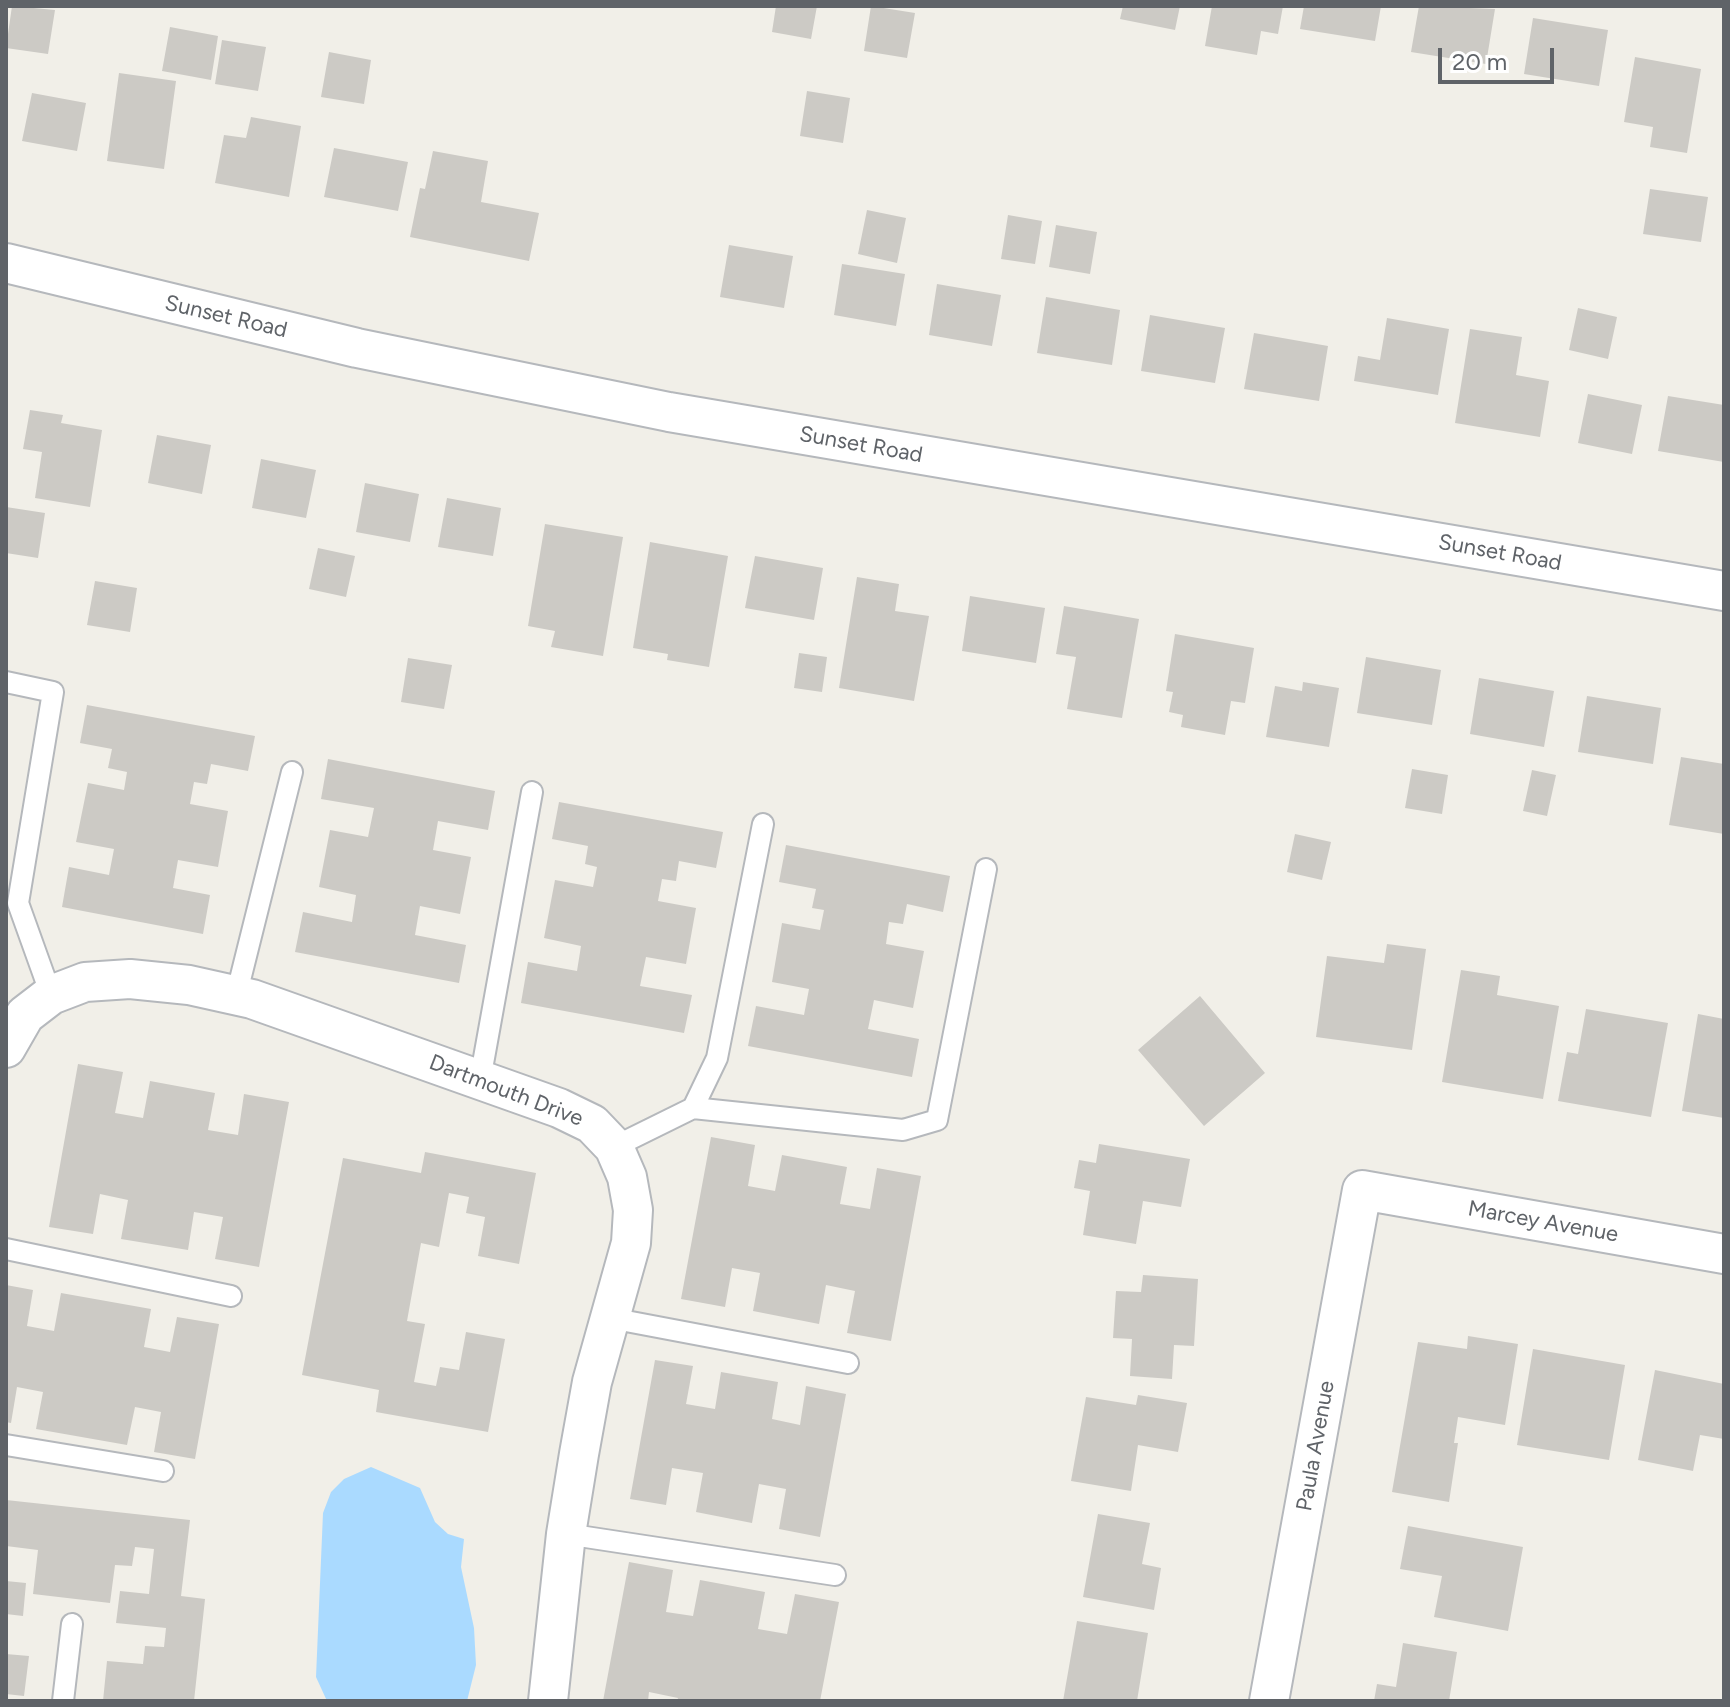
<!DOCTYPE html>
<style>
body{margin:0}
#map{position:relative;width:1730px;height:1707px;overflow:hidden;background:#f1efe8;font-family:Figtree,sans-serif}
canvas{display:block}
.frame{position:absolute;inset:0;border:8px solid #5f6368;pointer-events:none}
.scale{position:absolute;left:1438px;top:48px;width:116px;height:36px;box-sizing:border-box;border:4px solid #5f6368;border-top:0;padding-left:10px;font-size:24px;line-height:28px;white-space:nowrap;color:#5f6368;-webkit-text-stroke:6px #fff;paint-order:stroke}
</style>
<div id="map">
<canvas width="1730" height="1707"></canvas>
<div class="frame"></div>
<div class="scale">20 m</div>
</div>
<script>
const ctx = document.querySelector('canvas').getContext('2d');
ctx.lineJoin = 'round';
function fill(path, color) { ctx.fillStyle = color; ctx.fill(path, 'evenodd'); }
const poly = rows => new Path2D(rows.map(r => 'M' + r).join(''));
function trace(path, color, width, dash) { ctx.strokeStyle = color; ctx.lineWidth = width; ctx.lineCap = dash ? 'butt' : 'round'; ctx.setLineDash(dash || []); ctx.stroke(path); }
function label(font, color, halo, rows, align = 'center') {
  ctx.font = font + ' Figtree,sans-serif'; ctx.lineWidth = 8; ctx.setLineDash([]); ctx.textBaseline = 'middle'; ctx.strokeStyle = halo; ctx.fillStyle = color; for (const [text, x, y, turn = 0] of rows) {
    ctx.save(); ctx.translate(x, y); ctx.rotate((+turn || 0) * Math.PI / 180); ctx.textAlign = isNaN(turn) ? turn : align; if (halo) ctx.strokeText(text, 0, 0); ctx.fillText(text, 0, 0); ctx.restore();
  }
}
const water = poly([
 [371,1467,420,1488,435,1522,448,1534,464,1539,461,1567,474,1628,476,1665,467,1701,327,1701,316,1677,323,1513,331,1492,344,1479]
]);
const building = poly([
 [12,6,55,10,48,54,6,48],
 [776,6,817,6,811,39,772,32],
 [871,6,915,13,907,58,864,51],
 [1123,6,1180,6,1175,30,1120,19],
 [1212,6,1283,6,1278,34,1261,31,1257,55,1205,46],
 [1304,6,1381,6,1375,41,1300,29],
 [1419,6,1495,9,1486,64,1411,52],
 [1533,18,1608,30,1599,86,1524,74],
 [170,27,218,36,211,80,162,71],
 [222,40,266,47,258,91,215,84],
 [329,52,371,60,364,104,321,97],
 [1635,57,1701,69,1687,153,1650,147,1653,127,1624,122],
 [119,73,176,81,164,169,107,161],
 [807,91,850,98,843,143,800,136],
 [32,93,86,103,77,151,22,141],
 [251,117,301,126,289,197,215,183,224,135,246,138],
 [334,148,408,162,398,211,324,197],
 [433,151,488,161,481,202,539,213,529,261,410,237,420,188,425,189],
 [1650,189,1708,197,1701,242,1643,234],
 [867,210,906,218,897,263,858,254],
 [1008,215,1042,221,1035,264,1001,259],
 [1056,225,1097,232,1090,274,1049,267],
 [729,245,793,256,784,308,720,297],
 [842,264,905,274,896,326,834,315],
 [937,284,1001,295,992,346,929,335],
 [1046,297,1120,310,1112,365,1037,353],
 [1578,308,1617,317,1608,359,1569,350],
 [1150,315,1225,328,1215,383,1141,371],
 [1387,318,1449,329,1438,395,1354,381,1358,356,1380,360],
 [1470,329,1522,337,1516,375,1549,381,1540,437,1455,423],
 [1254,333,1328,346,1319,401,1244,389],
 [1588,394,1642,405,1632,454,1578,443],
 [1668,396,1724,405,1724,462,1658,451],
 [30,410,63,415,61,423,102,430,90,507,35,498,42,452,23,449],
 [157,435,211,445,202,494,148,483],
 [261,459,316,470,306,518,252,508],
 [365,483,419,494,410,542,356,532],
 [447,498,501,508,493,556,438,547],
 [6,507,45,513,38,558,6,553],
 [545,524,623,537,603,656,551,647,555,631,528,626],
 [650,542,728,556,709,667,667,660,668,654,633,648],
 [318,548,355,556,346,597,309,589],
 [755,556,823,568,814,620,745,608],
 [857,577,899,584,895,611,929,616,914,701,839,688],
 [95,581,137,588,130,632,87,625],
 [970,596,1045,608,1036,663,962,651],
 [1064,606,1139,619,1122,718,1067,709,1076,657,1056,654],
 [1175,634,1254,648,1245,703,1231,701,1225,735,1181,727,1183,715,1169,712,1173,692,1166,691],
 [799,653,827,657,822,692,794,688],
 [1366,657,1441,670,1432,725,1357,713],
 [408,658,452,665,444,709,401,702],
 [1479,678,1554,691,1544,747,1470,734],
 [1303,682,1339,688,1329,747,1266,737,1275,686,1302,691],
 [1587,696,1661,708,1653,764,1578,752],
 [87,705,255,736,248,771,211,764,207,784,194,782,190,804,228,811,218,867,178,860,173,888,210,895,203,934,62,907,69,867,109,875,114,849,76,842,88,783,124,790,127,772,108,768,112,749,80,743],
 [1681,757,1724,764,1724,834,1669,825],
 [328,759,495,791,488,830,438,821,433,850,471,857,460,914,420,906,415,935,466,945,459,983,295,952,303,912,352,922,356,895,319,887,330,830,368,837,374,808,321,799],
 [1412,769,1448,775,1442,814,1405,808],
 [1532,770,1556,775,1547,816,1523,811],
 [559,802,723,832,716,868,679,861,676,881,662,879,658,901,696,908,686,964,646,957,640,986,692,995,684,1033,521,1003,528,962,577,971,581,946,544,938,555,880,593,887,597,867,585,864,588,846,552,839],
 [1295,834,1331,842,1322,880,1287,872],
 [786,845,950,876,943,912,907,904,903,924,889,922,886,944,924,951,913,1008,874,1000,868,1029,919,1039,912,1077,748,1046,756,1006,804,1015,809,989,772,982,782,923,820,930,824,910,812,908,816,889,779,882],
 [1387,944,1426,949,1412,1050,1316,1037,1327,956,1384,963],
 [1461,970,1500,976,1497,995,1559,1006,1543,1099,1442,1082],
 [1200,996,1265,1073,1204,1126,1138,1050],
 [1586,1009,1668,1023,1651,1117,1558,1101,1567,1052,1578,1054],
 [1698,1014,1724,1019,1724,1118,1682,1111],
 [78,1064,123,1072,115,1113,143,1118,150,1081,215,1093,208,1130,238,1135,244,1094,289,1102,259,1267,215,1259,223,1217,194,1212,188,1250,121,1239,128,1200,100,1194,93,1234,49,1227],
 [711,1137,755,1145,748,1186,775,1191,782,1155,847,1167,840,1204,870,1209,877,1168,921,1176,891,1341,847,1333,855,1291,826,1285,819,1324,753,1311,760,1273,732,1268,725,1307,681,1299],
 [1099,1144,1190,1159,1181,1207,1143,1201,1136,1244,1083,1235,1090,1191,1074,1188,1079,1160,1096,1163],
 [425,1152,536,1173,519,1264,478,1256,485,1217,466,1213,469,1197,449,1193,439,1247,421,1243,407,1321,425,1324,414,1382,436,1386,440,1367,459,1370,466,1332,505,1339,488,1432,376,1412,379,1390,302,1375,343,1158,421,1173],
 [1143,1275,1198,1279,1194,1346,1174,1345,1172,1379,1130,1376,1132,1339,1113,1338,1116,1291,1141,1292],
 [6,1285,33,1290,27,1326,54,1331,61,1293,151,1309,144,1347,170,1352,177,1317,219,1324,195,1459,154,1452,161,1412,135,1407,127,1445,36,1429,43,1392,17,1387,11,1423,6,1422],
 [1468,1336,1518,1344,1505,1425,1458,1417,1454,1443,1458,1443,1449,1502,1392,1492,1418,1342,1467,1349],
 [1533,1349,1625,1365,1609,1460,1517,1445],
 [655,1360,693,1366,686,1404,715,1409,721,1372,778,1382,772,1419,800,1425,806,1386,846,1394,820,1537,779,1529,786,1489,759,1484,752,1523,696,1512,703,1473,672,1468,666,1505,630,1499],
 [1655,1370,1724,1384,1724,1439,1700,1435,1693,1471,1638,1460],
 [1138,1395,1187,1403,1178,1452,1138,1445,1131,1491,1071,1481,1086,1397,1136,1405],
 [6,1500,190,1520,181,1596,205,1599,194,1701,103,1701,107,1661,143,1664,145,1646,164,1647,166,1628,116,1623,120,1591,149,1594,154,1549,135,1547,132,1566,115,1565,110,1603,33,1594,38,1550,6,1546],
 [1098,1514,1150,1523,1142,1564,1161,1568,1154,1610,1083,1597],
 [1408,1526,1523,1547,1508,1631,1434,1617,1442,1576,1400,1569],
 [629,1562,673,1570,666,1612,693,1616,700,1580,765,1592,758,1629,787,1634,795,1594,839,1602,820,1701,677,1701,678,1698,649,1692,648,1701,603,1701],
 [6,1581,26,1583,23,1616,6,1614],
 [1077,1621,1148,1633,1137,1701,1063,1701],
 [1403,1643,1457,1652,1449,1701,1374,1701,1377,1684,1396,1687],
 [6,1654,29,1656,24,1696,6,1694]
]);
const service = poly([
 [6,682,53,692,18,903,51,995],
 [236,996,292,772],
 [480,1080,532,792],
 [693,1108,717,1058,763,824],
 [614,1147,693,1108,903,1130,937,1120,986,869],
 [6,1249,231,1296],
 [610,1318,848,1363],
 [6,1445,163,1471],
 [566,1534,835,1575],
 [63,1701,72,1624]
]);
const minor = poly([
 [6,263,357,348,669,412,1724,591],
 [6,1048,25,1015,51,995,85,982,130,979,189,985,252,999,559,1108,592,1124,614,1147,627,1177,633,1210,631,1243,592,1382,579,1454,566,1534,548,1701],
 [1269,1701,1362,1190,1724,1254]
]);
const streetNames = [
 ["Sunset Road",226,317,13],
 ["Sunset Road",861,445,10],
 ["Sunset Road",1500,553,10],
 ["Dartmouth Drive",506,1091,21],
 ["Marcey Avenue",1543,1222,10],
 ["Paula Avenue",1316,1446,-80]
];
fill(water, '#aadaff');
fill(building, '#cccac5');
trace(service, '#b5b8bc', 24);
trace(minor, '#b5b8bc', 42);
trace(service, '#fff', 20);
trace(minor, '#fff', 38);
label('22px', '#5f6368', '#fff', streetNames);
</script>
